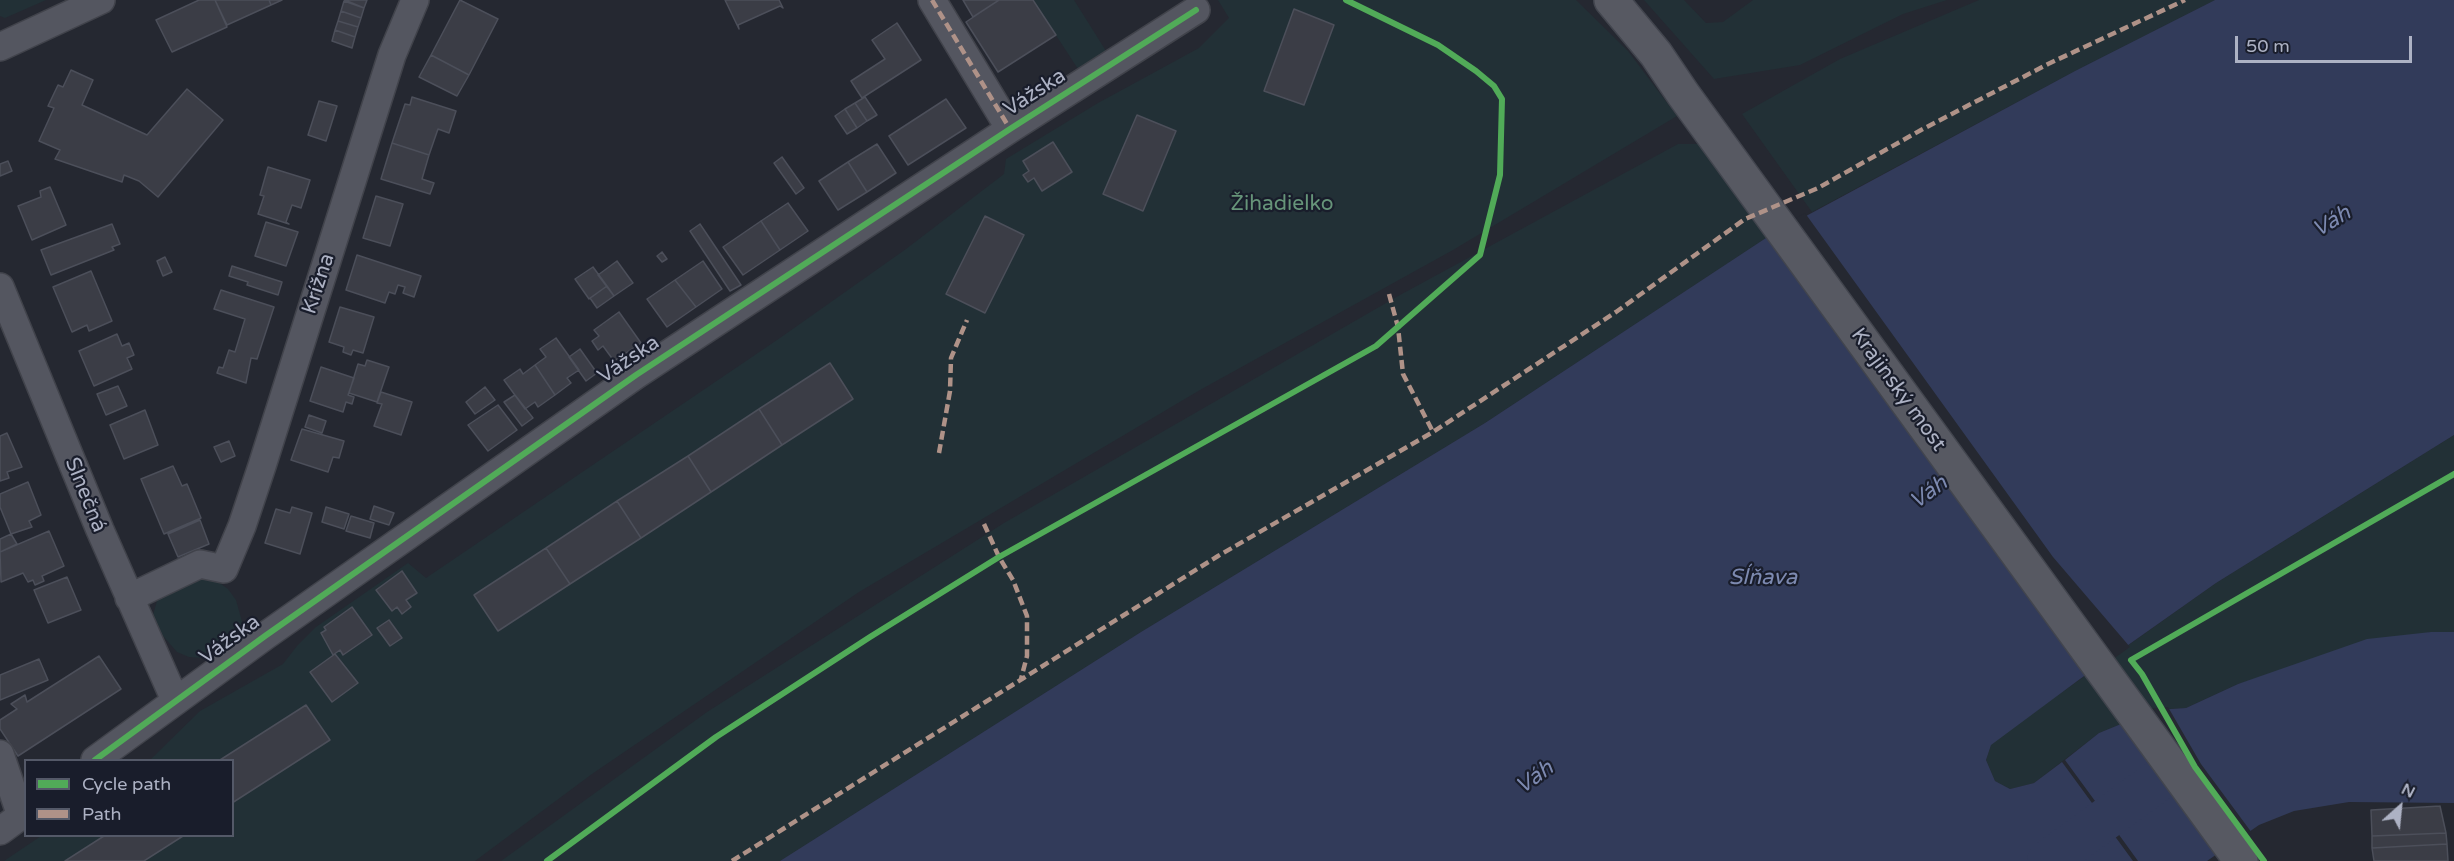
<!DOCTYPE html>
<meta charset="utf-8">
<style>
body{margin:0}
#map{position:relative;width:2454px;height:861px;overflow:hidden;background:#252831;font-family:"Varela Round",sans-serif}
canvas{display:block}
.legend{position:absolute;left:24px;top:759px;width:210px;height:78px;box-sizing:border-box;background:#191d2b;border:2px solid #545968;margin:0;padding:8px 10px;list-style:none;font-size:18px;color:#adb2c4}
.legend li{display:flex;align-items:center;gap:12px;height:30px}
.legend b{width:30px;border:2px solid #545968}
.north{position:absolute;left:2370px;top:777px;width:60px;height:60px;-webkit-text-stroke:4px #191d2b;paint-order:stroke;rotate:27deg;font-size:16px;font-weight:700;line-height:24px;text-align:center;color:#adb2c4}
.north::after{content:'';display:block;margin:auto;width:21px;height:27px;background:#adb2c4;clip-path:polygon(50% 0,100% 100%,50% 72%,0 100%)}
.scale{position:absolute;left:2235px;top:36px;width:177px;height:27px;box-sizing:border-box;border:3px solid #adb2c4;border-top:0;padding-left:8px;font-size:18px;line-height:21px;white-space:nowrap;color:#adb2c4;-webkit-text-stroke:4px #191d2b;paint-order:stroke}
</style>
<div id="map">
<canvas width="2454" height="861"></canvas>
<ul class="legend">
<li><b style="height:8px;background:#51ab58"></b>Cycle path</li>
<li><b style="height:8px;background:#af9288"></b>Path</li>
</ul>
<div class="north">N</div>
<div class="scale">50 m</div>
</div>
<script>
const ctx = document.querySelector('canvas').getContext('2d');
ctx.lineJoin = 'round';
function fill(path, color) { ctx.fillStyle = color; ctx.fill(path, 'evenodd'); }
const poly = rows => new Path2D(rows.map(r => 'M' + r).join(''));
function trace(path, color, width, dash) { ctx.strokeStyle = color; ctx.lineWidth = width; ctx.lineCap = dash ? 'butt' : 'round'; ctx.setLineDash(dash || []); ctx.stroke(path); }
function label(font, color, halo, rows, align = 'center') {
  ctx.font = font + ' "Varela Round",sans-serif'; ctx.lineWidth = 4.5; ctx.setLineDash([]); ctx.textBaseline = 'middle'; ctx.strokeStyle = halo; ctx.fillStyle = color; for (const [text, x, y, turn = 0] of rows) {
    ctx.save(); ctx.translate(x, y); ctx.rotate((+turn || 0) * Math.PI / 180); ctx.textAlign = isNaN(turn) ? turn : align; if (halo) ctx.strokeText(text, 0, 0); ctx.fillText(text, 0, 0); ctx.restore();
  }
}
const green = poly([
 [0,0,46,0,5,18,0,16],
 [1033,0,1074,0,1106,51,1078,69],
 [1218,0,1576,0,1628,51,1677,116,1453,250,1200,390,859,592,592,774,475,861,4,861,41,836,232,836,232,760,150,760,200,711,283,664,297,646,316,627,408,563,426,578,780,338,906,249,1004,174,1006,159,1098,103,1199,48,1229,18],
 [1644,0,1684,0,1706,23,1723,22,1753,0,1947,0,1903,14,1800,65,1714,79],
 [1979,0,2215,0,2075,71,1812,212,1742,114,1840,59],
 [1678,144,1699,144,1769,236,1485,423,1141,632,780,861,501,861,707,712,1004,523,1400,295],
 [2454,435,2454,632,2431,632,2238,684,2186,708,2155,710,2099,733,2034,783,2010,789,1995,781,1986,760,1991,744,2006,732,2216,583],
 [193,578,206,578,218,582,228,589,236,600,243,625,239,639,230,649,203,658,189,657,177,652,157,629,153,615,157,601,167,589]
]);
const water = poly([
 [2215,0,2454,0,2454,435,2216,583,2080,679,1991,745,1986,760,1995,781,2010,789,2034,783,2062,762,2103,818,2094,824,2092,830,2078,840,2077,845,2080,849,2086,850,2100,840,2105,842,2114,835,2133,861,780,861,1141,632,1485,423,1769,236,2075,71],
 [2431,632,2454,632,2454,803,2349,802,2294,811,2259,825,2207,861,2138,861,2117,832,2122,829,2124,821,2119,814,2110,813,2106,816,2065,760,2099,733,2155,710,2186,708,2238,684,2367,639]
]);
const pier = poly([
 [1805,213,2053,557,2130,647,2091,675,1770,233],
 [2168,707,2201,764,2252,833,2221,855,2123,720,2154,708]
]);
const river = poly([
 [2048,861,2159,780]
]);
const building = poly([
 [199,0,215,0,227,27,172,52,156,20,199,0],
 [215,0,269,0,271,5,227,25,215,0],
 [269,0,282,0,271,5,269,0],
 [345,0,367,0,364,8,345,0],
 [460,0,498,19,469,75,431,55,460,0],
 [725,0,779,0,783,8,780,6,738,25,739,29,725,0],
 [963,0,999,0,973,17,963,0],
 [999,0,1033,0,1056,35,998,72,966,22,999,0],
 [344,1,364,8,361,18,341,11,344,1],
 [1294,9,1334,25,1304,105,1264,91,1294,9],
 [341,11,361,18,358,27,338,21,341,11],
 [338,21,358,27,355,37,335,30,338,21],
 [897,23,921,60,862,98,851,81,885,59,872,40,897,23],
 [335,30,355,37,352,48,332,41,335,30],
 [431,55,469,75,457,96,419,77,431,55],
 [71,70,93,80,82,105,147,135,187,89,223,120,158,197,139,181,124,175,122,182,55,159,60,150,39,141,54,108,48,106,58,85,63,87,71,70],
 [412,97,456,111,449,133,438,129,429,155,392,143,405,104,410,105,412,97],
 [865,97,877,115,867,121,855,103,865,97],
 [946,99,966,128,908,165,889,136,946,99],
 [319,101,337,106,326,141,308,135,319,101],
 [855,103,867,121,857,128,845,109,855,103],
 [845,109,857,128,847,134,835,116,845,109],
 [1137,115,1176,131,1143,211,1103,194,1137,115],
 [1053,142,1072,172,1042,191,1034,178,1028,182,1023,175,1029,171,1023,161,1053,142],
 [392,143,429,155,422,179,434,183,430,194,381,179,392,143],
 [877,144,896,173,867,192,848,162,877,144],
 [782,157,804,188,796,194,774,163,782,157],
 [8,161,12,171,0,176,0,164,8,161],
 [848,162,867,192,838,210,819,181,848,162],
 [268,167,310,180,301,208,292,205,286,222,289,224,258,214,264,196,260,195,268,167],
 [50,187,66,225,32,240,18,206,41,197,40,191,50,187],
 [376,196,403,204,390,246,363,238,376,196],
 [788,203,808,231,780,250,761,221,788,203],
 [985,216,1024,235,985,313,946,294,985,216],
 [761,221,780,250,743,275,723,247,761,221],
 [266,222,298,232,286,266,255,256,266,222],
 [112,224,120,244,112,247,114,250,51,275,41,250,112,224],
 [700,224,741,285,730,291,690,231,700,224],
 [662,252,667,259,662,262,657,256,662,252],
 [357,255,421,276,414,297,403,293,405,287,398,285,395,294,389,292,385,303,346,290,357,255],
 [165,257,172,272,163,276,157,261,165,257],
 [617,261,633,283,614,296,598,275,617,261],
 [703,261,722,289,696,307,675,280,703,261],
 [232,266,282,282,278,295,247,285,248,282,229,276,232,266],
 [593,267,607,286,589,299,575,279,593,267],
 [91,271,112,321,89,331,87,325,72,332,53,287,91,271],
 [675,280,696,307,667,327,647,299,675,280],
 [607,286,614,296,597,308,590,298,607,286],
 [221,290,274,307,257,359,251,358,246,383,217,373,219,367,223,368,229,350,235,352,245,319,214,309,221,290],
 [340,307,374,317,363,353,353,350,351,355,343,352,344,347,329,342,340,307],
 [619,312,641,343,614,361,603,346,598,350,592,341,599,336,594,330,619,312],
 [117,334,122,346,129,343,134,355,127,358,132,369,94,386,79,351,117,334],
 [556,338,579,370,567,378,571,383,555,395,535,365,546,357,540,349,556,338],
 [580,349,597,373,586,381,569,357,580,349],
 [367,360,389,367,377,402,349,393,358,364,365,366,367,360],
 [830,363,853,399,782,445,759,409,830,363],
 [535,365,555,395,538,407,535,402,525,409,504,380,520,369,523,374,535,365],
 [321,367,354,378,348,395,354,397,352,404,346,402,343,412,310,401,321,367],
 [118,386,127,406,106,415,97,394,118,386],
 [485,387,495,400,475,414,466,402,485,387],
 [381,392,412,402,401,435,374,426,382,404,377,403,381,392],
 [515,395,533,418,522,426,504,402,515,395],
 [498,405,517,430,488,451,468,425,498,405],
 [759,409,782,445,711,492,688,456,759,409],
 [145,410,158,445,124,459,110,425,145,410],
 [309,415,326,421,322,433,305,427,309,415],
 [302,429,344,441,339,458,333,457,328,472,291,460,302,429],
 [7,433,22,467,7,472,9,478,0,481,0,436,7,433],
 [229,441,235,456,221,462,214,447,229,441],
 [688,456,711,492,641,538,617,501,688,456],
 [173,466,182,486,187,484,201,518,164,534,141,479,173,466],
 [28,482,41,515,29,521,32,527,11,534,0,507,0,494,28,482],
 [617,501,641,538,570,584,546,548,617,501],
 [374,506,394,513,389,525,370,519,374,506],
 [292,507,312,513,300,554,265,543,276,509,290,513,292,507],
 [326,507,349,514,344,529,322,522,326,507],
 [351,516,374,523,370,538,346,531,351,516],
 [200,520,209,544,178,557,168,534,200,520],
 [49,531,64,566,42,576,44,581,35,585,33,580,28,582,23,573,1,582,0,552,49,531],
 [11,534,17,544,0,552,0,539,11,534],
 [546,548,570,584,498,631,474,595,546,548],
 [402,571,417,593,406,600,411,607,402,614,397,607,392,611,376,590,402,571],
 [67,577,81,610,48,623,34,590,67,577],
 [352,607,372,635,343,655,340,650,333,655,321,633,326,630,324,627,352,607],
 [389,620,402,638,390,646,377,628,389,620],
 [335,654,358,683,332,702,310,672,335,654],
 [99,656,121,689,18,756,0,729,0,720,17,709,11,704,25,695,27,702,99,656],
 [39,659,48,680,0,700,0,675,39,659],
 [306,705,330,740,232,803,232,760,220,760,306,705],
 [2440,806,2446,833,2372,836,2371,810,2440,806],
 [2446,833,2447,844,2372,848,2372,836,2446,833],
 [104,836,183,836,144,861,65,861,104,836],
 [2447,844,2448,861,2374,861,2372,848,2447,844]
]);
const minor = poly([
 [932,0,1010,129],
 [0,47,101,0],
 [0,287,100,530,175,700],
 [129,598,200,564,224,569,242,526,262,466,392,55,415,0],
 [0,754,21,816],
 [95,760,265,636,636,375,1010,129,1196,10],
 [0,831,26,812]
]);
const major = poly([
 [1611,0,1656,54,1683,94,2241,861]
]);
const quiet = poly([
 [932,0,1010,129],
 [1389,294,1398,327,1403,374,1433,432],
 [939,453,950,391,951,358,967,320],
 [984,524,999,557,1013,580,1027,616,1027,656,1021,679],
 [732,861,1218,556,1433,432,1616,312,1745,219,1818,188,1921,130,2048,64,2185,0]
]);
const cycleway = poly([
 [95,760,265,636,636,375,1010,129,1196,10],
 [547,861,716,737,870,637,999,557,1376,346,1480,255,1500,175,1502,99,1494,86,1476,71,1438,45,1346,0],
 [2264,861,2195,767,2142,674,2131,660,2454,474]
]);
const streetNames = [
 ["Vážska",1035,93,-33],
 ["Krížna",319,284,-72],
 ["Vážska",629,360,-34],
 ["Krajinský most",1898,390,54],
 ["Slnečná",85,495,68],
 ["Vážska",230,640,-36]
];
const parkNames = [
 ["Žihadielko",1282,204]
];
const waterNames = [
 ["Váh",2332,222,-31],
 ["Váh",1929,493,-36],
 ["Sĺňava",1763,578],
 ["Váh",1535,778,-36]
];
fill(green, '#223036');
fill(water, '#323b5a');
fill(pier, '#252831');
trace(river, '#323b5a', 42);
fill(building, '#3b3d46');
trace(building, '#4c4f5a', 1.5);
trace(minor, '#41434b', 30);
trace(major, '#42454e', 36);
trace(minor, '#545660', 27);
trace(major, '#575962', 33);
trace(quiet, '#af9288', 4.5, [9, 4.5]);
trace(cycleway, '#51ab58', 6);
label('21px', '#adb2c4', '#191d2b', streetNames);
label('21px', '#669479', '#191d2b', parkNames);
label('italic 22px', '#7d8ab1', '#191d2b', waterNames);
</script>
